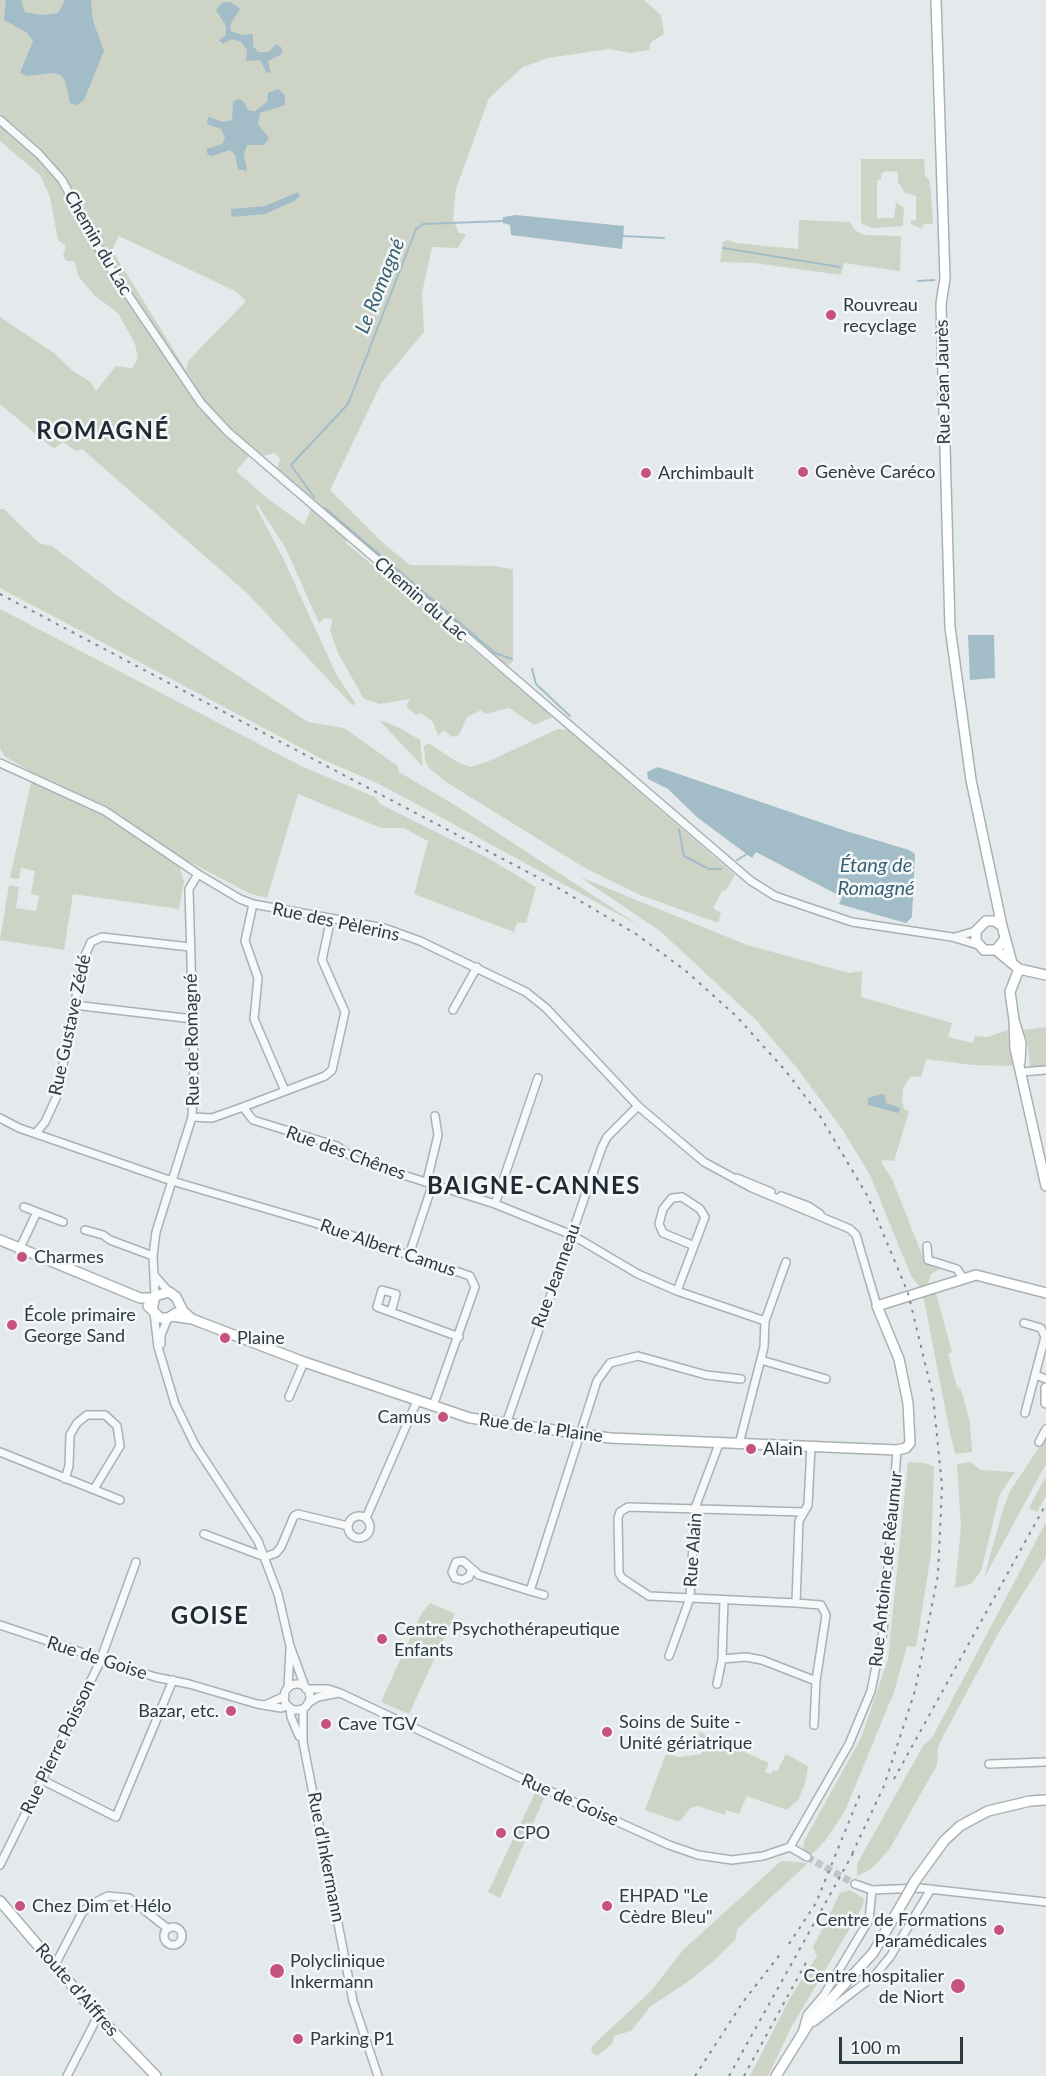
<!DOCTYPE html>
<meta charset="utf-8">
<style>
body{margin:0}
#map{position:relative;width:1046px;height:2076px;overflow:hidden;background:#e4e9eb;font-family:Lato,sans-serif}
canvas{display:block}
.scale{position:absolute;left:839px;top:2037px;width:124px;height:27px;box-sizing:border-box;border:3px solid #2d3a43;border-top:0;padding-left:8px;font-size:18px;line-height:21px;white-space:nowrap;color:#2d3a43;-webkit-text-stroke:4px #f4f7f8;paint-order:stroke}
</style>
<div id="map">
<canvas width="1046" height="2076"></canvas>
<div class="scale">100 m</div>
</div>
<script>
const ctx = document.querySelector('canvas').getContext('2d');
ctx.lineJoin = 'round';
function fill(path, color) { ctx.fillStyle = color; ctx.fill(path, 'evenodd'); }
const poly = rows => new Path2D(rows.map(r => 'M' + r).join(''));
function trace(path, color, width, dash) { ctx.strokeStyle = color; ctx.lineWidth = width; ctx.lineCap = dash ? 'butt' : 'round'; ctx.setLineDash(dash || []); ctx.stroke(path); }
function label(font, color, halo, rows, align = 'center') {
  ctx.font = font + ' Lato,sans-serif'; ctx.lineWidth = 5; ctx.setLineDash([]); ctx.textBaseline = 'middle'; ctx.strokeStyle = halo; ctx.fillStyle = color; for (const [text, x, y, turn = 0] of rows) {
    ctx.save(); ctx.translate(x, y); ctx.rotate((+turn || 0) * Math.PI / 180); ctx.textAlign = isNaN(turn) ? turn : align; if (halo) ctx.strokeText(text, 0, 0); ctx.fillText(text, 0, 0); ctx.restore();
  }
}
const green = poly([
 [0,0,644,0,661,15,664,34,651,42,649,50,631,53,609,49,548,58,523,67,489,98,456,189,453,220,459,233,466,234,458,248,432,247,422,293,424,332,382,382,330,490,383,543,410,565,493,566,513,569,513,661,509,665,501,663,355,536,345,542,553,717,534,725,509,708,485,714,481,710,467,717,459,735,453,737,443,730,438,736,433,722,421,713,416,715,406,706,410,699,380,704,364,699,338,653,330,630,333,619,325,618,319,623,285,547,257,504,256,507,284,560,336,674,356,704,352,705,247,593,82,449,76,451,63,442,54,449,0,404,0,317,54,353,73,371,91,382,96,391,116,366,132,368,138,358,135,344,118,313,94,295,78,276,75,261,67,261,63,256,66,246,58,240,50,197,40,175,0,141],
 [119,236,235,291,246,301,188,361,186,370,112,250],
 [255,449,263,456,275,453,280,459,277,468,314,501,304,525,268,499,236,471],
 [861,159,924,159,925,176,929,179,931,191,933,224,924,224,922,229,911,224,911,221,916,220,916,196,905,193,898,182,898,172,886,171,881,174,881,179,877,180,877,218,894,218,896,203,899,204,904,208,903,226,872,228,863,224,861,222],
 [799,220,850,222,855,230,864,235,901,236,900,271,844,263,841,275,755,263,720,262,723,242,728,240,736,243,798,249],
 [0,509,4,509,39,543,52,546,121,598,308,722,344,728,398,766,399,772,458,807,640,926,446,820,379,784,324,760,0,588],
 [0,609,303,767,375,797,380,804,488,858,536,887,526,923,517,923,514,932,414,894,428,841,404,828,381,828,298,794,267,898,251,894,186,860,180,869,184,881,179,909,73,894,64,950,0,940,9,885,19,887,16,908,36,911,39,896,31,894,35,871,21,868,19,879,10,878,33,773,4,756,0,748],
 [379,720,398,727,420,740,423,767],
 [558,729,568,730,735,875,726,890,722,891,713,908,721,913,718,923,640,895,585,868,446,782,429,768,425,760,424,746,429,743,457,762,470,767,489,761],
 [580,877,747,945,849,973,862,971,861,997,952,1023,948,1037,973,1043,975,1036,988,1037,1007,1030,1013,1066,973,1065,926,1059,921,1077,911,1076,903,1088,902,1101,904,1109,909,1111,894,1161,882,1160,881,1162,892,1179,925,1262,940,1269,931,1274,928,1284,920,1287,911,1276,870,1175,842,1129,797,1068,756,1020,660,931],
 [1046,1027,1046,1066,1030,1067,1027,1039,1023,1030],
 [936,1293,952,1352,948,1354,957,1387,961,1389,970,1423,972,1452,955,1454,949,1428,923,1295],
 [1046,1437,1046,1464,984,1578,1003,1509,1010,1491],
 [908,1462,925,1463,934,1467,931,1554,916,1647,907,1646,894,1692,845,1811,825,1841,810,1856,803,1849,804,1841,861,1738,888,1659],
 [970,1462,981,1470,1015,1472,1000,1494,981,1571,971,1584,955,1588,961,1527,957,1464],
 [1046,1476,1046,1496,1037,1512,1029,1508],
 [1046,1522,1046,1557,999,1632,945,1733,938,1747,937,1765,889,1850,871,1869,857,1876,857,1864,923,1746,932,1738],
 [430,1603,455,1614,409,1714,381,1702,421,1614],
 [699,1732,769,1763,765,1772,771,1774,773,1770,777,1771,786,1754,808,1766,805,1784,798,1800,787,1810,747,1796,739,1814,726,1810,725,1815,698,1806,690,1808,681,1820,677,1821,645,1810,666,1754,680,1757,702,1754],
 [536,1791,545,1796,500,1898,488,1892],
 [781,1861,808,1863,738,1928,735,1940,717,1958,689,1981,651,2006,631,2031,614,2036,613,2043,597,2056,592,2053,591,2047,651,1991,683,1950],
 [849,1890,864,1898,863,1906,792,2026,768,2076,750,2076,790,1998,817,1956,813,1947,840,1893]
]);
const water = poly([
 [6,0,21,0,25,12,42,15,58,13,65,0,91,0,93,21,104,51,84,100,77,105,70,103,65,81,61,75,52,73,27,76,20,73,33,41,26,32,4,20],
 [231,2,240,9,230,25,231,31,241,35,253,34,253,46,258,52,269,52,276,44,282,48,282,54,268,61,271,73,266,72,260,60,246,61,247,50,241,42,232,39,223,44,219,40,226,35,226,26,216,10,222,3],
 [278,89,285,95,285,105,260,113,258,124,269,138,264,145,247,145,244,154,247,171,238,169,235,155,230,150,212,156,208,155,206,149,222,144,225,138,221,129,207,124,208,117,223,122,232,120,233,102,238,99,243,101,248,110,255,111,267,102,268,93],
 [298,192,300,196,294,201,265,214,231,217,231,209,265,206],
 [516,215,624,226,622,249,511,235,510,225,503,223,503,217],
 [968,635,994,635,995,678,970,680],
 [658,767,846,831,909,850,915,854,912,917,906,923,839,904,842,897,756,852,752,858,698,818,668,789,648,779,647,772],
 [882,1094,885,1095,886,1103,900,1108,899,1113,868,1105,868,1098]
]);
const stream = poly([
 [623,236,664,238],
 [723,248,840,267],
 [918,281,934,280],
 [314,497,291,465,348,404,416,229,423,224,504,221],
 [325,508,495,653,512,659],
 [532,669,536,684,570,716],
 [679,829,684,856,709,869,721,869],
 [737,860,747,854]
]);
const streetTunnel = poly([
 [807,1857,855,1884]
]);
const street = poly([
 [0,120,39,154,62,180,106,262,201,403,228,432,751,881,775,896,852,922,952,937,978,945],
 [0,763,105,811,198,874,240,899,253,904,384,928,420,941,526,992,546,1008,638,1106,704,1162,752,1188,850,1229,856,1235,877,1306],
 [253,904,245,941,258,978,254,1019,285,1091],
 [955,937,976,931],
 [74,1005,193,1019],
 [453,1010,477,967],
 [1021,1072,1046,1070],
 [243,1107,325,1076,332,1070,345,1012,322,960,331,918],
 [192,1117,212,1118,243,1107,253,1120,337,1146,356,1160,495,1204,572,1235,638,1274,677,1291,765,1321,786,1262],
 [0,1118,19,1128,172,1181,315,1223,470,1276,475,1287,433,1406],
 [36,1133,45,1122,57,1096,83,960,91,942,102,937,190,947],
 [737,1178,771,1192],
 [427,1181,438,1135,435,1116],
 [781,1196,808,1206,820,1214],
 [495,1204,538,1078],
 [24,1207,63,1222],
 [85,1230,103,1235,110,1240,153,1256],
 [927,1246,928,1260,957,1269,963,1278],
 [19,1250,37,1212],
 [409,1255,433,1183],
 [155,1276,169,1292],
 [677,1291,705,1217,700,1209,682,1197,672,1198,663,1209,659,1224,663,1233,692,1245],
 [155,1296,153,1256,156,1232,192,1117,194,1065,189,889,198,874],
 [391,1312,396,1294,382,1290,377,1307,459,1337],
 [154,1313,158,1347,175,1404,195,1445,258,1541,278,1594,290,1646,305,1687],
 [1024,1323,1041,1328,1045,1337,1025,1413],
 [161,1344,161,1335,168,1318],
 [761,1360,826,1379],
 [1035,1375,1046,1379],
 [289,1397,304,1362],
 [506,1424,602,1147,607,1137,638,1106],
 [1039,1442,1046,1429],
 [739,1444,764,1347,765,1321],
 [811,1447,808,1505,799,1521,796,1603,821,1605,826,1615,816,1681,814,1725],
 [0,1452,120,1500],
 [65,1479,69,1466,70,1435,77,1423,87,1415,105,1415,117,1426,120,1446,94,1489],
 '348 1527a11 11 0 1 1 22 0a11 11 0 1 1-22 0Z',
 [366,1518,417,1401],
 [204,1534,265,1557,276,1553,281,1547,294,1516,298,1514,348,1526],
 [471,1571,469,1577,462,1580,455,1578,452,1572,456,1562,463,1561,479,1575,530,1591,597,1381,610,1363,638,1356,706,1375,741,1379],
 [530,1591,544,1595],
 [724,1600,722,1659,746,1657,762,1660,816,1681],
 [796,1603,649,1596,622,1578,619,1573,618,1518,620,1512,628,1507,804,1512],
 [0,1625,155,1677,189,1684,257,1704,281,1708,288,1706],
 [669,1656,690,1598,695,1508,719,1444],
 [717,1684,722,1659],
 '284 1697a13 13 0 1 1 26 0a13 13 0 1 1-26 0Z',
 [288,1688,290,1649],
 [306,1689,328,1689,340,1693,523,1779,669,1845,698,1855,732,1860,763,1856,790,1847],
 [308,1703,318,1697,339,1693],
 [265,1705,285,1696],
 [290,1708,291,1717,299,1736],
 [303,1709,303,1742,353,2001,378,2076],
 [989,1764,1046,1762],
 [42,1780,116,1817,173,1680],
 [790,1847,849,1744,871,1691,883,1632,897,1450],
 [790,1847,807,1857],
 [0,1865,99,1664,136,1562],
 [855,1884,872,1890,920,1888,1046,1902],
 '164 1936a9 9 0 1 1 18 0a9 9 0 1 1-18 0Z',
 [55,1965,82,1913,90,1905,108,1896,129,1898,167,1928],
 [814,2022,875,1975,890,1957,931,1889],
 [803,2029,807,2015,824,1995,869,1920,872,1890],
 [67,2076,98,2016]
]);
const secondary = poly([
 [936,0,945,278,941,304,950,627,971,780,1002,926],
 [1004,940,996,950,984,950,976,941,976,931,986,921,995,921,1002,926,1012,963],
 [996,950,1019,969,1046,975],
 [1019,969,1010,992,1014,1020,1021,1043,1020,1062],
 [1014,1020,1015,1048,1046,1186],
 [0,1240,140,1298,153,1298],
 [148,1306,160,1318,168,1318,176,1313],
 [152,1310,155,1296,169,1292,176,1297,183,1311,192,1319],
 [172,1316,192,1319,304,1362,470,1418,610,1438,897,1450,906,1448,910,1443,908,1403,899,1359,877,1306,976,1275,1046,1293],
 [1046,1388,1046,1403],
 [915,1881,944,1841,960,1826,988,1811,1030,1801,1046,1800],
 [0,1901,98,2016,156,2076],
 [776,2076,809,2023,873,1953,903,1902]
]);
const rail = poly([
 [0,594,558,888,636,934,686,971,736,1016,785,1070,820,1116,868,1197,908,1293,933,1396,942,1486,938,1575,915,1691,884,1786,852,1854],
 [894,1779,1046,1504],
 [789,1944,816,1903,861,1792],
 [695,2076,743,2002,781,1953],
 [729,2076,856,1848],
 [744,2076,808,1959]
]);
const secondaryBridge = poly([
 [903,1902,915,1881]
]);
const markers = [
 [831,315,6,"#c6537e"],
 [803,472,6,"#c6537e"],
 [646,473,6,"#c6537e"],
 [22,1257,6,"#c6537e"],
 [12,1325,6,"#c6537e"],
 [225,1338,6,"#c6537e"],
 [443,1417,6,"#c6537e"],
 [751,1449,6,"#c6537e"],
 [382,1639,6,"#c6537e"],
 [231,1711,6,"#c6537e"],
 [326,1724,6,"#c6537e"],
 [607,1732,6,"#c6537e"],
 [501,1833,6,"#c6537e"],
 [20,1906,6,"#c6537e"],
 [607,1906,6,"#c6537e"],
 [999,1930,6,"#c6537e"],
 [277,1971,8,"#c6537e"],
 [958,1986,8,"#c6537e"],
 [298,2039,6,"#c6537e"]
];
const streetNames = [
 ["Chemin du Lac",98,243,60],
 ["Rue Jean Jaurès",943,382,-91],
 ["Chemin du Lac",421,599,41],
 ["Rue des Pèlerins",336,922,12],
 ["Rue Gustave Zédé",70,1025,-78],
 ["Rue de Romagné",192,1040,-91],
 ["Rue des Chênes",346,1153,20],
 ["Rue Albert Camus",388,1248,19],
 ["Rue Jeanneau",556,1276,-70],
 ["Rue de la Plaine",541,1428,8],
 ["Rue Alain",693,1550,-86],
 ["Rue Antoine de Réaumur",886,1569,-84],
 ["Rue de Goise",97,1658,18],
 ["Rue Pierre Poisson",58,1747,-64],
 ["Rue de Goise",570,1800,24],
 ["Rue d'Inkermann",326,1857,79],
 ["Route d'Aiffres",77,1990,49]
];
const poiNames = [
 ["Rouvreau",843,305],
 ["recyclage",843,326],
 ["Genève Caréco",815,472],
 ["Archimbault",658,473],
 ["Charmes",34,1257],
 ["École primaire",24,1315],
 ["George Sand",24,1336],
 ["Plaine",237,1338],
 ["Camus",431,1417,"right"],
 ["Alain",763,1449],
 ["Centre Psychothérapeutique",394,1629],
 ["Enfants",394,1650],
 ["Bazar, etc.",219,1711,"right"],
 ["Soins de Suite -",619,1722],
 ["Unité gériatrique",619,1743],
 ["Cave TGV",338,1724],
 ["CPO",513,1833],
 ["EHPAD \"Le",619,1896],
 ["Cèdre Bleu\"",619,1917],
 ["Chez Dim et Hélo",32,1906],
 ["Centre de Formations",987,1920,"right"],
 ["Paramédicales",987,1941,"right"],
 ["Polyclinique",290,1961],
 ["Inkermann",290,1982],
 ["Centre hospitalier",944,1976,"right"],
 ["de Niort",944,1997,"right"],
 ["Parking P1",310,2039]
];
const waterNames = [
 ["Le Romagné",380,286,-68],
 ["Étang de",876,866],
 ["Romagné",876,889]
];
const districtNames = [
 ["ROMAGNÉ",103,431],
 ["BAIGNE-CANNES",534,1186],
 ["GOISE",210,1616]
];
fill(green, '#cdd4c6');
fill(water, '#a2bdc8');
trace(stream, '#a2bdc8', 2);
trace(streetTunnel, '#bfc6c9', 7, [7, 3.5]);
trace(street, '#a9b1b5', 10);
trace(secondary, '#a9b1b5', 12);
trace(street, '#f7f8fa', 7);
trace(secondary, '#fff', 9);
trace(rail, '#7f8b94', 2, [3, 6]);
trace(secondaryBridge, '#a9b1b5', 12, []);
trace(secondaryBridge, '#fff', 9);
for (const [x, y, r, color] of markers) { const dot = new Path2D(); dot.arc(x, y, r, 0, 2 * Math.PI); ctx.fillStyle = color; ctx.fill(dot); trace(dot, '#f4f7f8', 2); }
label('18px', '#2d3a43', '#f4f7f8', streetNames);
label('18px', '#2d3a43', '#f4f7f8', poiNames, 'left');
label('italic 20px', '#396174', '#f4f7f8', waterNames);
ctx.letterSpacing = '1.5px';
label('bold 24px', '#1f2a34', '#f4f7f8', districtNames);
ctx.letterSpacing = '0px';
</script>
